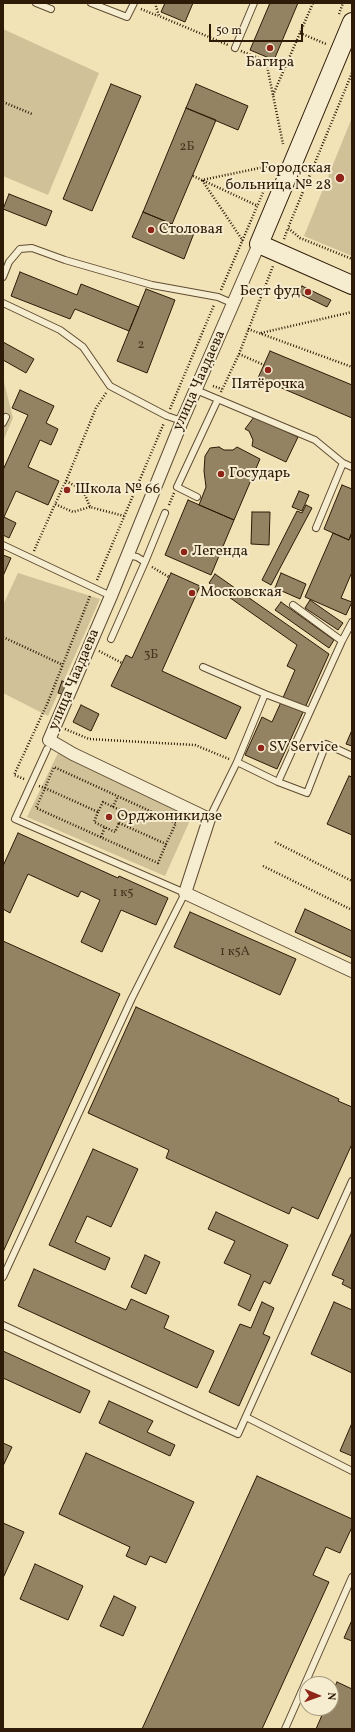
<!DOCTYPE html>
<meta charset="utf-8">
<style>
body{margin:0}
#map{position:relative;width:355px;height:1732px;overflow:hidden;background:#f1e3b6;font-family:Vollkorn,serif}
canvas{display:block}
.frame{position:absolute;inset:0;border:4px solid #2e1a07;pointer-events:none}
.north{position:absolute;left:299px;top:1676px;width:40px;height:40px;box-sizing:border-box;background:#f6edd0;border:1px solid #a69980;border-radius:50%;rotate:92deg;font-size:11px;font-weight:700;line-height:16px;text-align:center;color:#2e1a07}
.north::after{content:'';display:block;margin:auto;width:14px;height:18px;background:#8f2418;clip-path:polygon(50% 0,100% 100%,50% 72%,0 100%)}
.scale{position:absolute;left:209px;top:24px;width:94px;height:18px;box-sizing:border-box;border:2px solid #2e1a07;border-top:0;padding-left:5px;font-size:12px;line-height:14px;white-space:nowrap;color:#2e1a07;-webkit-text-stroke:3px #f6edd0;paint-order:stroke}
</style>
<div id="map">
<canvas width="355" height="1732"></canvas>
<div class="frame"></div>
<div class="north">N</div>
<div class="scale">50 m</div>
</div>
<script>
const ctx = document.querySelector('canvas').getContext('2d');
ctx.lineJoin = 'round';
function fill(path, color) { ctx.fillStyle = color; ctx.fill(path, 'evenodd'); }
const poly = rows => new Path2D(rows.map(r => 'M' + r).join(''));
function trace(path, color, width, dash) { ctx.strokeStyle = color; ctx.lineWidth = width; ctx.lineCap = dash ? 'butt' : 'round'; ctx.setLineDash(dash || []); ctx.stroke(path); }
function label(font, color, halo, rows, align = 'center') {
  ctx.font = font + ' Vollkorn,serif'; ctx.lineWidth = 4; ctx.setLineDash([]); ctx.textBaseline = 'middle'; ctx.strokeStyle = halo; ctx.fillStyle = color; for (const [text, x, y, turn = 0] of rows) {
    ctx.save(); ctx.translate(x, y); ctx.rotate((+turn || 0) * Math.PI / 180); ctx.textAlign = isNaN(turn) ? turn : align; if (halo) ctx.strokeText(text, 0, 0); ctx.fillText(text, 0, 0); ctx.restore();
  }
}
const green = poly([
 [3,29,99,73,48,195,3,176],
 [351,120,352,121,352,256,304,236],
 [3,378,13,418,3,441],
 [18,573,100,599,48,716,3,693,3,605],
 [58,753,191,818,165,876,27,817]
]);
const building = poly([
 [165,3,193,3,185,22,161,12,165,3],
 [270,3,298,3,274,60,250,50,270,3],
 [111,84,141,96,92,211,63,199,111,84],
 [196,84,248,106,238,130,186,108,196,84],
 [186,108,216,120,172,224,143,212,186,108],
 [9,194,52,211,46,226,3,209,9,194],
 [143,212,194,233,184,259,132,237,143,212],
 [20,272,77,295,81,284,139,307,129,331,75,309,70,319,11,296,20,272],
 [302,286,331,300,327,307,298,293,302,286],
 [146,289,175,300,147,373,117,361,146,289],
 [3,342,34,359,26,373,3,360,3,342],
 [270,351,352,385,352,418,258,378,270,351],
 [20,390,54,406,46,423,58,429,51,445,40,440,28,467,59,481,48,505,16,491,4,517,16,523,9,538,3,535,3,470,28,415,12,408,20,390],
 [254,417,298,437,286,462,252,446,253,440,249,431,245,429,254,417],
 [219,447,224,450,233,450,237,447,260,459,234,520,199,505,206,487,204,471,205,456,210,448,219,447],
 [342,485,352,489,352,532,349,540,324,529,342,485],
 [299,491,309,495,302,511,292,507,299,491],
 [188,500,234,520,211,575,165,555,188,500],
 [306,505,312,508,271,585,262,580,297,511,302,513,306,505],
 [252,512,270,512,269,545,251,544,252,512],
 [352,532,352,572,341,598,352,602,346,615,305,597,333,533,349,540,352,532],
 [3,555,11,558,3,576,3,555],
 [171,573,200,586,162,671,241,707,226,739,111,686,126,655,132,658,171,573],
 [281,573,306,584,300,599,275,588,281,573],
 [215,574,329,654,304,710,282,700,295,670,287,666,297,645,209,583,215,574],
 [310,600,343,623,338,630,305,608,310,600],
 [281,602,334,640,329,648,275,610,281,602],
 [62,681,69,684,65,695,58,693,62,681],
 [282,700,304,710,277,769,245,755,262,717,272,722,282,700],
 [81,705,99,714,91,731,73,722,81,705],
 [352,730,352,746,346,744,352,730],
 [349,776,352,777,352,835,327,824,349,776],
 [18,833,118,878,119,876,168,898,156,925,121,910,102,952,81,942,100,900,81,891,78,897,28,874,10,913,3,909,3,866,18,833],
 [305,909,352,931,352,958,295,932,305,909],
 [190,912,296,959,280,995,174,947,190,912],
 [3,941,120,994,3,1252,3,941],
 [136,1007,339,1099,338,1101,352,1107,352,1144,318,1219,292,1207,289,1214,166,1158,169,1150,88,1113,136,1007],
 [93,1149,138,1169,111,1227,87,1216,75,1242,110,1258,105,1270,49,1245,93,1149],
 [216,1212,288,1245,270,1284,264,1281,250,1311,238,1305,251,1275,224,1263,235,1241,208,1229,216,1212],
 [352,1232,352,1289,342,1284,344,1280,332,1275,352,1232],
 [145,1255,160,1262,146,1294,131,1287,145,1255],
 [34,1269,126,1310,131,1299,169,1316,164,1328,214,1351,197,1388,18,1306,34,1269],
 [262,1302,274,1308,263,1334,270,1337,239,1406,209,1392,240,1324,251,1328,262,1302],
 [334,1302,352,1310,352,1373,311,1354,334,1302],
 [3,1351,90,1391,80,1413,3,1378,3,1351],
 [109,1401,153,1421,147,1432,175,1445,170,1456,99,1423,109,1401],
 [352,1423,352,1456,340,1451,352,1423],
 [3,1443,12,1447,3,1466,3,1443],
 [86,1453,194,1502,166,1563,150,1556,146,1565,126,1556,130,1547,59,1514,86,1453],
 [257,1476,352,1519,352,1527,340,1553,326,1547,313,1575,329,1582,262,1729,142,1729,257,1476],
 [3,1523,24,1532,3,1578,3,1523],
 [35,1564,83,1586,68,1620,20,1599,35,1564],
 [114,1596,136,1607,123,1636,100,1626,114,1596],
 [352,1620,352,1641,344,1638,352,1620],
 [337,1682,352,1689,352,1729,316,1729,325,1708,331,1708,331,1695,337,1682]
]);
const path = poly([
 [155,3,159,16,228,45],
 [141,9,158,16],
 [339,14,343,3],
 [300,33,326,44],
 [241,51,266,61,283,144],
 [352,73,288,228,300,238,352,259],
 [273,95,313,3],
 [3,102,32,114],
 [193,176,202,180,274,165],
 [284,239,288,228],
 [243,241,202,180,258,206],
 [221,290,265,188],
 [248,329,352,367],
 [261,333,352,312],
 [239,354,264,365],
 [213,386,222,389],
 [221,392,239,354,273,266],
 [170,409,214,305],
 [66,481,96,408,106,393],
 [169,505,174,493],
 [90,507,73,512,55,504,66,481,83,490,90,507,124,516],
 [34,551,55,504],
 [152,567,169,577],
 [97,580,164,423],
 [3,637,63,665],
 [99,651,122,663],
 [65,729,89,739,195,745,229,759],
 [24,779,14,775,48,702,90,596],
 [39,786,45,788,98,812,103,802,124,812,119,823,166,844,176,823,54,767,45,788,36,808,158,863,166,844],
 [113,807,118,796],
 [98,812,94,822,115,832,119,823],
 [101,837,105,827],
 [275,842,352,881],
 [263,866,352,910]
]);
const lane = poly([
 [36,3,51,9],
 [91,3,127,17,134,3],
 [235,48,254,3],
 [3,277,9,262,20,249,32,248,65,260,152,285,218,297,234,304],
 [3,303,60,330,83,347,110,386,167,416,182,421],
 [196,390,315,440,343,463,352,467],
 [3,423,6,417],
 [197,497,177,487,218,399],
 [316,528,343,463],
 [3,545,111,596],
 [127,555,137,557,145,562,165,513],
 [293,605,342,641],
 [111,639,145,562],
 [203,667,265,694,237,762],
 [265,694,310,711],
 [278,782,342,641,352,622],
 [209,819,237,762,278,782,307,793,326,744,352,756],
 [3,1277,132,998,185,893,15,819,47,749],
 [3,1325,238,1434,352,1181],
 [246,1417,352,1471],
 [285,1729,352,1577]
]);
const street = poly([
 [259,244,182,421,111,596,49,740,73,754,209,819,185,893,352,971]
]);
const secondary = poly([
 [352,22,259,244,352,285]
]);
const markers = [
 [270,48,4,"#8f2418"],
 [340,178,5,"#8f2418"],
 [151,230,4,"#8f2418"],
 [308,292,4,"#8f2418"],
 [268,370,4,"#8f2418"],
 [221,474,4,"#8f2418"],
 [67,490,4,"#8f2418"],
 [184,552,4,"#8f2418"],
 [192,593,4,"#8f2418"],
 [261,748,4,"#8f2418"],
 [109,817,4,"#8f2418"]
];
const numberNames = [
 ["2Б",187,148],
 ["2",141,346],
 ["3Б",151,656],
 ["1 к5",123,894],
 ["1 к5А",235,953]
];
const poiNames = [
 ["Багира",270,63,"center"],
 ["Городская",331,169,"right"],
 ["больница № 28",331,186,"right"],
 ["Столовая",159,230],
 ["Бест фуд",300,292,"right"],
 ["Пятёрочка",268,385,"center"],
 ["Государь",229,474],
 ["Школа № 66",75,490],
 ["Легенда",192,552],
 ["Московская",200,593],
 ["SV Service",269,748],
 ["Орджоникидзе",117,817]
];
const streetNames = [
 ["улица Чаадаева",200,381,-66],
 ["улица Чаадаева",75,680,-67]
];
fill(green, '#d0c198');
fill(building, '#938362');
trace(building, '#2e1a07', 1);
trace(lane, '#5f4c33', 8);
trace(street, '#5f4c33', 14);
trace(secondary, '#2e1a07', 20);
trace(path, '#2e1a07', 2.5, [1, 2]);
trace(lane, '#f6edd0', 6);
trace(street, '#f6edd0', 12);
trace(secondary, '#f6edd0', 18);
for (const [x, y, r, color] of markers) { const dot = new Path2D(); dot.arc(x, y, r, 0, 2 * Math.PI); ctx.fillStyle = color; ctx.fill(dot); trace(dot, '#f6edd0', 1.5); }
label('13px', '#47341e', null, numberNames);
label('15px', '#2e1a07', '#f6edd0', poiNames, 'left');
label('15px', '#2e1a07', '#f6edd0', streetNames);
</script>
